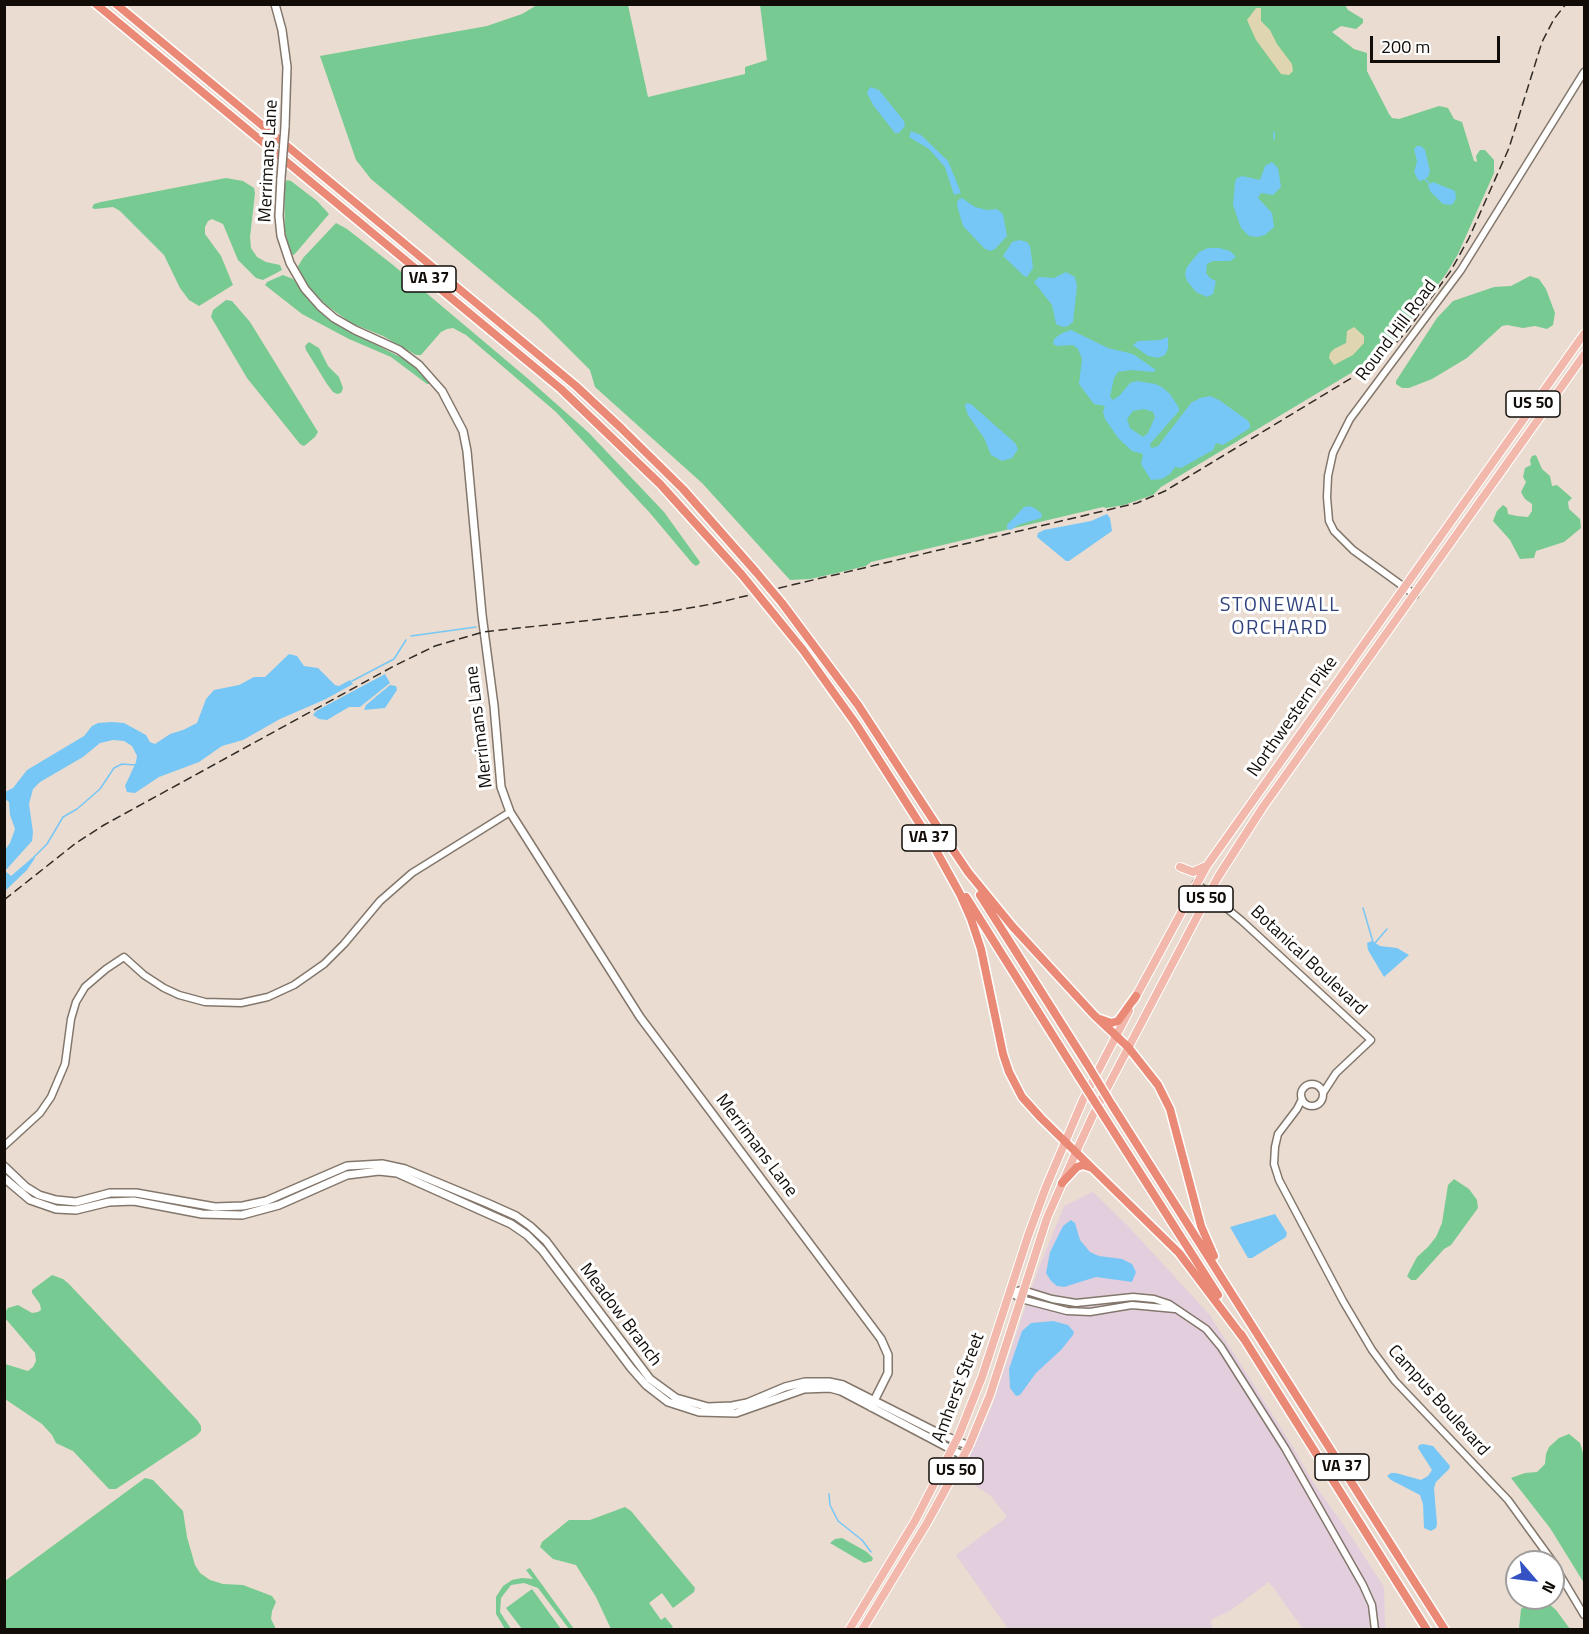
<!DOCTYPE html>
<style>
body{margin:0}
#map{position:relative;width:1589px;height:1634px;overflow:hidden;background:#eadcd0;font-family:"Titillium Web",sans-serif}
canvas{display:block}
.frame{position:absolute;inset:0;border:6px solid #110c08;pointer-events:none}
.north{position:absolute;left:1505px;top:1550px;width:60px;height:60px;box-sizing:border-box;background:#fff;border:2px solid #a09e9c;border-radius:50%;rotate:118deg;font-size:16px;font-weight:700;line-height:24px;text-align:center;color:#110c08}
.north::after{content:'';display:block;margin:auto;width:21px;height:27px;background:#3452c3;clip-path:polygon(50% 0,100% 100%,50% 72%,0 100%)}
.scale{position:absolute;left:1370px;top:36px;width:130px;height:27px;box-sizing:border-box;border:3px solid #110c08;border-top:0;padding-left:8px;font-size:18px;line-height:21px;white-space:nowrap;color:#110c08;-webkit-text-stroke:4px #fff;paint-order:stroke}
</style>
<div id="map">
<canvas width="1589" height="1634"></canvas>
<div class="frame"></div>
<div class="north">N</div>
<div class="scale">200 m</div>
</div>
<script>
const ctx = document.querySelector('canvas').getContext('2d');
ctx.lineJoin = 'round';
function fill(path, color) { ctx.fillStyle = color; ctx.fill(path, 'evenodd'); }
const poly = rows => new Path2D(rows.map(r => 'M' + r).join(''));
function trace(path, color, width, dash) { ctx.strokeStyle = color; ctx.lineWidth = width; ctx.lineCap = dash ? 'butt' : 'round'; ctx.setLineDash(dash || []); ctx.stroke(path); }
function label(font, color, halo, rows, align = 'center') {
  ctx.font = font + ' "Titillium Web",sans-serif'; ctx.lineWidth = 6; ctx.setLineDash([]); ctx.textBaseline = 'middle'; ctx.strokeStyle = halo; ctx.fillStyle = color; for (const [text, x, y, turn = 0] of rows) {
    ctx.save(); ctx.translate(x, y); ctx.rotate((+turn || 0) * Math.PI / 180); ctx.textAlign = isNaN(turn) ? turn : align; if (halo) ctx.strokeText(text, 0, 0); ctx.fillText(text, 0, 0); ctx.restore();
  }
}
const medical = poly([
 [1093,1192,1127,1225,1209,1314,1293,1447,1314,1484,1345,1527,1384,1587,1385,1629,1303,1629,1269,1582,1231,1610,1211,1620,1212,1629,1008,1629,956,1555,1007,1517,991,1496,977,1487,963,1471,992,1406,1038,1270,1064,1206]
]);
const green = poly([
 [537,5,628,5,648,97,745,74,745,67,767,60,760,5,1345,5,1348,10,1363,19,1363,23,1356,29,1341,26,1332,32,1354,49,1367,53,1367,71,1389,114,1392,118,1399,119,1439,106,1448,108,1454,119,1462,122,1474,161,1477,162,1476,156,1480,150,1485,150,1494,160,1494,173,1458,254,1446,274,1396,339,1366,364,1161,487,1153,495,1124,505,1106,508,1103,507,871,562,866,566,837,573,810,579,790,580,702,483,595,387,590,370,538,318,371,179,356,160,320,56,487,26,522,14],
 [226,178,243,181,254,188,255,193,250,237,251,248,257,257,266,262,280,265,282,270,263,280,256,278,238,260,223,224,212,219,208,221,205,227,205,234,221,256,233,285,199,306,189,300,180,288,164,255,120,211,113,207,95,209,92,208,94,204,101,202],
 [287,180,291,181,317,201,329,214,294,255,290,254,285,231,284,184],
 [336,223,347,229,393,265,526,377,588,432,664,512,700,562,699,564,696,566,692,563,650,513,556,412,466,335,453,328,447,329,441,332,421,355,416,355,383,336,351,323,326,305,308,286,297,268,303,258],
 [283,275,293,279,311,302,325,315,345,329,406,360,421,372,430,384,427,384,391,357,349,339,302,314,265,285,267,282],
 [1530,276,1539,279,1546,289,1555,313,1553,325,1547,329,1535,326,1523,328,1507,325,1502,326,1467,358,1432,379,1409,388,1402,388,1396,384,1396,381,1437,318,1453,301,1494,287,1511,286],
 [226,300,232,301,250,322,318,432,315,437,304,446,300,444,247,378,211,317,213,310],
 [309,342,319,348,328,366,339,377,343,388,341,393,337,394,333,392,327,384,306,350,305,346],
 [1536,455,1542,469,1550,476,1552,486,1557,485,1572,498,1568,502,1569,509,1580,519,1581,528,1564,542,1536,551,1534,558,1520,559,1510,540,1493,521,1497,511,1503,505,1507,508,1508,514,1517,516,1528,517,1532,511,1532,504,1525,499,1521,492,1526,482,1523,477,1525,468,1531,465,1530,460,1532,456],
 [1454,1179,1469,1189,1477,1200,1478,1208,1451,1245,1444,1249,1416,1280,1411,1280,1407,1276,1417,1257,1428,1247,1436,1237,1442,1223,1448,1185],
 [52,1275,63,1279,69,1284,197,1420,201,1426,201,1431,196,1436,116,1489,109,1489,73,1451,56,1443,52,1435,42,1424,5,1399,5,1364,28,1371,33,1367,36,1361,35,1353,5,1318,5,1312,8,1308,18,1305,32,1313,38,1312,41,1310,40,1304,32,1293,32,1290],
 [1569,1434,1580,1443,1584,1456,1584,1583,1550,1528,1511,1478,1525,1473,1537,1472,1545,1464,1546,1454,1549,1447,1559,1438],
 [145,1478,153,1480,183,1511,187,1537,195,1565,200,1573,210,1580,223,1584,243,1585,272,1596,276,1602,272,1611,271,1619,276,1629,5,1629,5,1581],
 [625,1507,631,1511,695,1588,694,1592,673,1608,662,1593,649,1603,661,1620,665,1617,673,1627,669,1629,611,1629,596,1597,576,1565,553,1559,540,1547,542,1542,569,1520,590,1520],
 [842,1538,867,1552,873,1558,872,1561,864,1563,830,1543,835,1539],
 [530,1568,574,1629,569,1629,538,1588,524,1583,511,1585,501,1598,500,1612,511,1629,505,1629,496,1614,496,1597,503,1586,512,1580,522,1578,533,1579,526,1570],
 [532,1589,561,1629,522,1629,506,1608],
 [1538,1599,1548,1603,1556,1610,1570,1629,1519,1629,1521,1609,1528,1603]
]);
const sand = poly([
 [1256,8,1261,8,1261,21,1270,30,1277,44,1292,64,1293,71,1289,75,1281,74,1256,40,1247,20],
 [1354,327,1364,336,1364,343,1353,355,1334,365,1329,358,1330,353,1334,349,1346,343,1347,331]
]);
const water = poly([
 [870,87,879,90,904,121,905,126,899,133,895,133,873,105,867,93],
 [911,131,921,135,948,161,961,193,954,195,945,167,929,149,909,137],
 [1417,146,1421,146,1425,150,1430,171,1428,177,1421,181,1418,180,1414,172,1417,161,1414,149],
 [1272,162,1278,168,1281,187,1273,195,1261,193,1258,198,1272,213,1274,227,1265,235,1258,237,1249,236,1241,228,1233,205,1235,182,1237,178,1242,176,1260,180,1265,166],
 [1433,182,1455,191,1456,198,1453,204,1450,205,1443,204,1430,191,1428,185],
 [962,198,975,207,987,210,997,209,1003,214,1007,236,995,249,991,251,985,249,963,226,957,205,958,200],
 [1019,240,1027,242,1030,246,1033,268,1027,277,1024,276,1003,256,1012,242],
 [1208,248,1219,248,1230,251,1236,257,1230,261,1213,261,1207,264,1206,273,1210,278,1216,281,1213,294,1207,297,1196,292,1187,281,1185,274,1187,267,1199,252],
 [1066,272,1075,277,1077,286,1073,322,1068,326,1063,327,1056,324,1052,305,1034,282,1039,277,1054,278],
 [1071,330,1108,348,1133,354,1156,370,1153,372,1131,370,1118,372,1114,378,1110,397,1113,400,1120,395,1130,383,1137,381,1155,384,1162,387,1170,394,1179,408,1179,411,1151,443,1150,446,1152,448,1158,446,1191,403,1200,398,1210,396,1219,400,1247,420,1250,424,1250,428,1223,445,1216,443,1213,450,1181,468,1175,467,1170,474,1162,479,1151,480,1141,464,1143,454,1132,451,1118,438,1105,419,1103,412,1105,406,1094,404,1079,384,1082,359,1078,349,1073,345,1057,346,1053,344,1054,339,1062,333],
 [1144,409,1153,412,1155,417,1148,433,1143,437,1130,428,1127,419,1133,411],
 [1168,337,1168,349,1165,355,1158,358,1148,356,1133,345,1138,341,1160,340],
 [966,403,971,404,1015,443,1018,449,1012,458,1002,461,991,455,984,438,968,415,965,406],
 [1024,507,1030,506,1036,509,1042,514,1041,518,1018,525,1011,530,1007,529,1007,525],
 [1107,514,1110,518,1112,531,1069,561,1066,561,1037,537,1038,533,1044,530,1091,521],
 [289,654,297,656,304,666,318,668,335,685,339,686,350,680,353,684,326,699,280,719,243,740,222,746,199,762,159,777,135,793,127,792,125,786,136,762,137,756,132,746,124,741,113,740,100,743,83,757,40,782,33,789,29,804,33,832,32,841,5,871,11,876,32,858,35,858,27,870,5,891,5,850,10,843,15,829,10,815,9,802,5,799,5,792,13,788,27,770,84,736,92,726,98,723,112,722,124,723,146,735,150,742,155,744,170,734,183,730,197,723,206,699,214,690,239,685,254,677,265,677],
 [385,674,390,683,360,707,349,707,327,720,319,719,313,715,316,711],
 [390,685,396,686,397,690,385,708,364,710,366,705],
 [1372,941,1380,946,1397,948,1409,955,1384,977,1368,950,1367,943],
 [1275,1214,1287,1233,1286,1237,1252,1258,1248,1258,1230,1227],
 [1071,1220,1075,1223,1080,1240,1090,1252,1099,1256,1122,1259,1132,1264,1136,1272,1132,1282,1096,1277,1064,1287,1057,1286,1051,1281,1046,1273,1050,1252,1063,1226],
 [1053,1321,1068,1325,1074,1332,1073,1335,1061,1350,1036,1373,1020,1395,1016,1396,1010,1388,1009,1369,1022,1331,1031,1323],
 [1423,1444,1433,1446,1450,1466,1449,1469,1436,1482,1434,1488,1437,1524,1436,1528,1431,1531,1424,1528,1423,1504,1420,1495,1391,1480,1387,1476,1391,1473,1396,1473,1421,1480,1428,1476,1432,1470,1418,1448,1419,1445]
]);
const stream = poly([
 [1274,132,1274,139],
 [1425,179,1429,183],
 [411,636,476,627],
 [352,681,394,659,406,640],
 [33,858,47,844,63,817,77,809,100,789,114,768,122,764,135,765],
 [1363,908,1373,942],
 [1375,943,1387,929],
 [829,1494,830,1505,838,1521,862,1540,871,1552]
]);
const tertiary = poly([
 [1415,595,1353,550,1334,531,1329,521,1327,497,1328,476,1333,453,1350,419,1461,270,1584,72],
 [1196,883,1242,921,1371,1040,1336,1073,1323,1093],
 '1301 1095a11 11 0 1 1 22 0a11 11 0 1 1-22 0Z',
 [1302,1099,1297,1109,1278,1134,1275,1147,1274,1164,1279,1180,1343,1301,1372,1350,1395,1381,1508,1500,1553,1562],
 [4,1146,40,1113,51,1097,65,1064,71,1019,76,1002,85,987,106,969,124,957,144,975,164,988,179,995,205,1002,241,1003,268,997,294,985,324,964,344,944,380,901,412,873,510,812],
 [1010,1292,1023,1290,1052,1299,1076,1303,1133,1297,1154,1299,1169,1304,1206,1329,1221,1347,1285,1448,1363,1585,1372,1605,1375,1630],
 [1010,1292,1021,1299,1067,1311,1090,1312,1132,1305,1175,1309],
 [1553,1563,1584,1615]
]);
const secondary = poly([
 [275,4,282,30,287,67,285,127],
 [281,178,279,216,281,236,290,263,305,289,320,306,334,318,355,330,399,350,419,365,442,391,463,431,467,451,482,615,494,706,501,787,510,812,640,1017,881,1339,888,1355,888,1373,871,1407],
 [4,1166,26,1187,39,1195,56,1200,76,1202,110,1193,136,1193,215,1207,243,1206,266,1201,347,1166,382,1164,405,1169,487,1203,516,1216,530,1226,546,1241,650,1379,676,1398,708,1407,732,1406,747,1403,785,1387,805,1382,829,1382,843,1385,938,1433,969,1446],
 [4,1178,30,1200,56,1209,76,1210,109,1202,134,1201,202,1214,242,1215,279,1205,347,1175,379,1171,397,1173,511,1224,527,1235,542,1250,631,1368,646,1385,668,1402,699,1412,736,1413,804,1389,830,1388,841,1391,964,1456]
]);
const primary = poly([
 [1180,867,1193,872,1204,867],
 [1134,1000,1206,867,1584,334],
 [849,1630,915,1521,959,1435,982,1377,1028,1236,1046,1187,1083,1100,1129,1011],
 [862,1630,927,1523,969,1446,990,1395,1047,1218,1076,1152,1093,1115,1218,877,1263,807,1584,355]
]);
const motorway = poly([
 [96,4,561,389,660,484,742,575],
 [116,4,576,386,621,428,683,489,756,572],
 [782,603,858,705,943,835],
 [768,607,803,650,856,724,930,840],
 [941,832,968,872,1013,927,1094,1015,1128,1047,1158,1085,1170,1109,1201,1226,1214,1256],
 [928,836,960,894,971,919,981,949,1003,1054,1009,1072,1022,1097,1041,1118,1179,1253,1244,1339],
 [980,895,1087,1064],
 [966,897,1079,1077],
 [1100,1019,1111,1023,1118,1021,1136,996],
 [1112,1105,1445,1630],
 [1105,1118,1218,1295],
 [1062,1183,1077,1167,1083,1165,1092,1168],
 [1241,1334,1427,1630]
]);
const rail = poly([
 [4,900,76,843,104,825,394,666,435,646,483,632,665,612,712,604,1137,503,1165,491,1368,368,1385,355,1406,332,1450,272,1469,238,1509,148,1542,42,1554,19,1566,4]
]);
const secondaryBridge = poly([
 [281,178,285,127]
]);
const motorwayBridge = poly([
 [756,572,782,603],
 [742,575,768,607],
 [1087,1064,1112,1105],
 [1079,1077,1105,1118]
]);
const shields = [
 [429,279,54],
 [1533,404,54],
 [929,838,54],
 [1206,899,54],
 [1342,1467,54],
 [956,1471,54]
];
const shieldNames = [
 ["VA 37",429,279],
 ["US 50",1533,404],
 ["VA 37",929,838],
 ["US 50",1206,899],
 ["VA 37",1342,1467],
 ["US 50",956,1471]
];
const streetNames = [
 ["Merrimans Lane",269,161,-87],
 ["Round Hill Road",1397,331,-53],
 ["Northwestern Pike",1293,717,-55],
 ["Merrimans Lane",480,727,-97],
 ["Botanical Boulevard",1308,961,43],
 ["Merrimans Lane",756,1146,53],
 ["Meadow Branch",620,1315,53],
 ["Amherst Street",959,1388,-69],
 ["Campus Boulevard",1438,1401,48]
];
const neighbourhoodNames = [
 ["STONEWALL",1280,606],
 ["ORCHARD",1280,629]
];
fill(medical, '#e2cedd');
fill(green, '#77ca91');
fill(sand, '#dfd5b0');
fill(water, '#77c7f6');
trace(stream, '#77c7f6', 1.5);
trace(tertiary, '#83776c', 9);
trace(secondary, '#83776c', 10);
trace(primary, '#fff', 10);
trace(motorway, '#fff', 11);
trace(tertiary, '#fff', 6);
trace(secondary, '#fff', 7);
trace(primary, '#f2b8ac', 8);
trace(motorway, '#ea8975', 8);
trace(rail, '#322b26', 1.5, [9, 4.5]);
trace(secondaryBridge, '#83776c', 10, []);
trace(motorwayBridge, '#fff', 11, []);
trace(secondaryBridge, '#fff', 7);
trace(motorwayBridge, '#ea8975', 8);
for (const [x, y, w] of shields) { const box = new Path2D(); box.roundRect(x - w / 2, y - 13, w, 26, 4.5); ctx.fillStyle = '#fff'; ctx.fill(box); trace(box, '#110c08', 1.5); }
label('bold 16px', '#110c08', null, shieldNames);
label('18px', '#110c08', '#fff', streetNames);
ctx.letterSpacing = '1.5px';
label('20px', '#30437d', '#fff', neighbourhoodNames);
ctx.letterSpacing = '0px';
</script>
